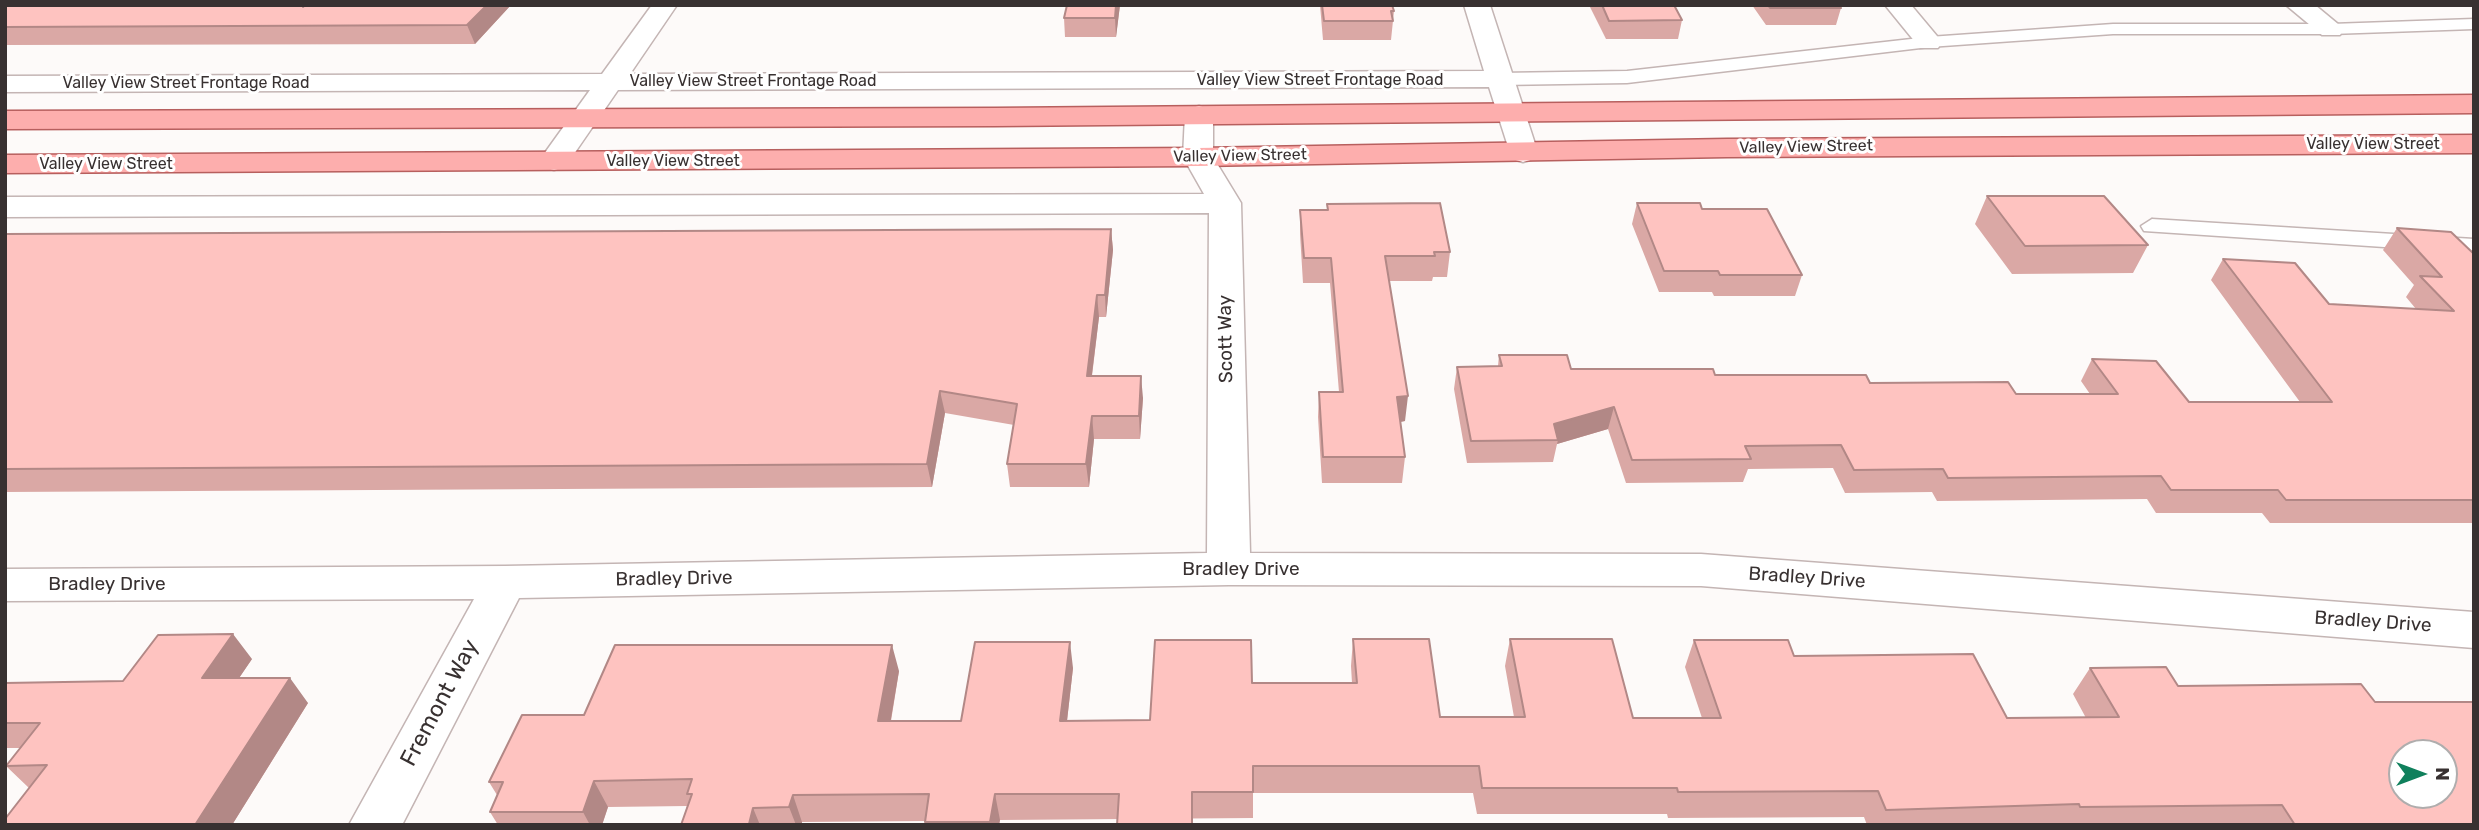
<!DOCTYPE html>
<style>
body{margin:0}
#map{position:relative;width:2479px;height:830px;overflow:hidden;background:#fdfaf9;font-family:Rubik,sans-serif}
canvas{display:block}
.frame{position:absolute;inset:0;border:7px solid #383131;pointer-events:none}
.north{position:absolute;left:2388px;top:739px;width:70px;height:70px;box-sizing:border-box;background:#fff;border:2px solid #afadad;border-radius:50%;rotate:90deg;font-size:19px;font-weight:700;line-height:28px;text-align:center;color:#383131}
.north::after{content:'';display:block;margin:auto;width:24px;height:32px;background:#10805c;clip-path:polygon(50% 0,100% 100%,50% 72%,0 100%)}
</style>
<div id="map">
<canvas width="2479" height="830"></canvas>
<div class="frame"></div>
<div class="north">N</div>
</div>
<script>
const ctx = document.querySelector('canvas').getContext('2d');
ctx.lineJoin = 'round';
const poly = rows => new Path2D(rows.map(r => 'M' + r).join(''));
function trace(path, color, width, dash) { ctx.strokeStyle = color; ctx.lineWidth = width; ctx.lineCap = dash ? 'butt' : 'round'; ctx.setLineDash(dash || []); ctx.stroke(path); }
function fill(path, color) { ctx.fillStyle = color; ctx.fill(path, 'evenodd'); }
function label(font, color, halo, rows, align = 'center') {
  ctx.font = font + ' Rubik,sans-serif'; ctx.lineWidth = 6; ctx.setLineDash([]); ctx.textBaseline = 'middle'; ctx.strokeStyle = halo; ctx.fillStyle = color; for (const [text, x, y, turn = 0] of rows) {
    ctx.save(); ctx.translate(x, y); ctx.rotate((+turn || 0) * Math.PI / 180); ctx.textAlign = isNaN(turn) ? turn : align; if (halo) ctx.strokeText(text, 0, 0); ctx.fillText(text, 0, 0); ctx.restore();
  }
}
const lane = poly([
 [2474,19,2474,29,2331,34,2113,34,1929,47,1627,83,1500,85,1491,79,1500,73,1627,71,1929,37,2113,24,2331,24,2474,19],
 [2152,219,2474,239,2474,253,2144,231,2141,226,2152,219]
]);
const street = poly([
 [652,5,677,5,630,74,1484,71,1464,5,1490,5,1538,153,1534,159,1523,162,1512,159,1489,87,618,90,565,167,554,170,543,167,539,161,590,90,5,92,5,76,602,74,652,5],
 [1885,5,1911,5,1942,42,1938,48,1920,48,1885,5],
 [2286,5,2315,5,2344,29,2340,35,2322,35,2286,5],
 [1199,106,1209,109,1213,115,1213,157,1241,203,1250,553,1701,554,2474,612,2474,648,1701,586,1229,585,519,598,402,825,349,825,474,599,5,601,5,569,505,566,1207,553,1209,213,5,217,5,197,1204,194,1183,157,1185,115,1189,109,1199,106]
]);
const primary = poly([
 [2474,95,2474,113,995,126,5,129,5,111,995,108,2474,95],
 [2474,135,2474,153,1727,157,1198,166,5,173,5,155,1198,148,1727,139,2474,135]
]);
const wall = poly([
 [5,5,511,5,475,44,5,45],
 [1120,5,1116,37,1065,37,1064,18],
 [1320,5,1392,5,1394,11,1391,40,1323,40],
 [1589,5,1674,5,1682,20,1678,39,1606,39],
 [1752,5,1838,5,1841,8,1836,25,1766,25],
 [1987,196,2148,245,2133,273,2012,274,1975,224],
 [1637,203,1702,209,1802,275,1795,296,1714,296,1712,292,1659,292,1632,224],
 [1327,204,1450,252,1447,277,1433,277,1432,281,1389,281,1405,421,1400,422,1405,457,1402,483,1322,483,1318,417,1319,392,1339,392,1330,283,1303,283,1300,234,1300,210,1327,210],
 [2397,228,2474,254,2474,523,2270,523,2262,513,2156,513,2147,499,1937,501,1932,492,1845,493,1833,468,1748,469,1743,482,1626,483,1608,429,1557,444,1553,462,1467,463,1454,389,1457,367,1498,366,1499,355,1571,369,1870,383,2016,394,2090,394,2081,381,2092,359,2189,402,2300,402,2211,280,2223,259,2329,304,2416,309,2406,297,2414,285,2383,250],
 [1111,229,1113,250,1106,317,1099,317,1092,376,1143,398,1140,439,1094,439,1089,487,1010,487,1007,464,1014,425,945,413,932,487,5,492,5,234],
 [1353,639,1440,717,1514,717,1505,666,1510,639,1633,718,1702,718,1685,667,1694,640,1794,656,2007,718,2086,718,2073,694,2090,668,2178,686,2474,825,1867,825,1864,817,1668,818,1667,814,1477,814,1473,793,1253,793,1253,818,1000,820,999,825,926,825,925,821,802,822,802,825,681,825,687,806,608,807,602,825,498,825,490,812,497,795,489,782,584,715,899,671,891,721,961,721,1073,668,1067,721,1150,720,1252,683,1352,683,1351,666],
 [252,659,239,678,308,703,232,825,5,825,29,788,6,766,20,748,5,748,5,683,123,681]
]);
const shadedWall = poly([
 [487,5,511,5,475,44,467,25],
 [1116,5,1120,5,1116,37,1115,18],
 [1111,229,1113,250,1106,317,1105,295],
 [1097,295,1099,317,1089,398,1087,376],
 [1141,376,1143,398,1140,439,1139,416],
 [940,391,945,413,932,487,927,464],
 [1408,396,1405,421,1394,423,1397,397],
 [1614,407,1608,429,1557,444,1558,440,1554,424],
 [1092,416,1094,439,1089,487,1086,464],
 [233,634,252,659,222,703,202,678],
 [1070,642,1073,668,1064,747,1060,721],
 [892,645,899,671,886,748,878,721],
 [290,678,308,703,232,825,195,825],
 [594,781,608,807,602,825,590,825,583,812],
 [995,794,1000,820,999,825,991,825,990,822],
 [793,795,802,822,802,825,796,825,789,807],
 [753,808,760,825,749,825,749,824]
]);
const building = poly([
 [5,5,303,5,303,7,305,5,487,5,467,25,5,27,5,5],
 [1067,5,1116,5,1115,18,1064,18,1067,5],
 [1322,5,1392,5,1394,11,1391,11,1393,21,1324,21,1322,5],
 [1602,5,1674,5,1682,20,1609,21,1602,5],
 [1768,5,1838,5,1841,8,1770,8,1768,5],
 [1987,196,2104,196,2148,245,2025,246,1987,196],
 [1440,203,1450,252,1434,252,1435,256,1385,256,1408,396,1397,397,1405,457,1323,457,1319,392,1343,392,1331,258,1304,258,1300,210,1328,210,1327,204,1440,203],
 [1637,203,1700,203,1702,209,1767,209,1802,275,1720,275,1718,271,1664,271,1637,203],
 [2397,228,2451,232,2474,254,2474,500,2286,500,2278,490,2171,490,2161,476,1948,478,1943,469,1854,470,1841,445,1745,446,1751,459,1632,460,1614,407,1554,424,1558,440,1471,441,1457,367,1502,366,1499,355,1567,355,1571,369,1713,369,1715,375,1866,375,1870,383,2008,382,2016,394,2118,394,2092,359,2156,361,2189,402,2332,402,2223,259,2295,263,2329,304,2454,311,2420,276,2442,277,2397,228],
 [1111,229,1105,295,1097,295,1087,376,1141,376,1139,416,1092,416,1086,464,1007,464,1017,404,940,391,927,464,5,469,5,234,1111,229],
 [233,634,202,678,290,678,195,825,5,825,5,819,47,765,6,766,40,723,5,723,5,683,123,681,158,635,233,634],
 [1353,639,1429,639,1440,717,1525,717,1510,639,1612,639,1633,718,1721,718,1694,640,1788,640,1794,656,1973,654,2007,718,2119,717,2090,668,2166,667,2178,686,2361,684,2375,702,2474,702,2474,825,2295,825,2282,805,2080,807,2079,804,1886,810,1878,791,1678,792,1677,788,1482,788,1479,766,1253,766,1253,792,1192,792,1192,825,1117,825,1119,794,995,794,990,822,925,822,929,794,793,795,789,807,753,808,749,824,681,825,692,794,687,794,692,779,594,781,583,812,490,812,503,782,489,782,522,715,584,715,615,645,892,645,878,721,961,721,975,642,1070,642,1060,721,1150,720,1155,640,1251,640,1252,683,1357,683,1353,639],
 [2402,753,2444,753,2444,795,2402,795,2402,753]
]);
const farStreetnames = [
 ["Valley View Street Frontage Road",1320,80],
 ["Valley View Street Frontage Road",753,81],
 ["Valley View Street Frontage Road",186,83],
 ["Valley View Street",2373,144],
 ["Valley View Street",1806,147,-1],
 ["Valley View Street",1240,156,-1],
 ["Valley View Street",673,161],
 ["Valley View Street",106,164]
];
const streetNames = [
 ["Scott Way",1226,339,-91],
 ["Bradley Drive",1241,570],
 ["Bradley Drive",1807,578,4],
 ["Bradley Drive",674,579,-1],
 ["Bradley Drive",107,585],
 ["Bradley Drive",2373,622,4]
];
const nearStreetnames = [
 ["Fremont Way",440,703,-62]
];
trace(lane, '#c4b5b4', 3);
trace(street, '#c4b5b4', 3);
trace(primary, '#b75f5e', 3);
fill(lane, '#fff');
fill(street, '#fff');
fill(primary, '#fdaead');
fill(wall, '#daa8a5');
fill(shadedWall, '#b28886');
fill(building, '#fec3c0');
trace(building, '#b28886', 2);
label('16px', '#383131', '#fff', farStreetnames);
label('19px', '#383131', '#fff', streetNames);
label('23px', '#383131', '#fff', nearStreetnames);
</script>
